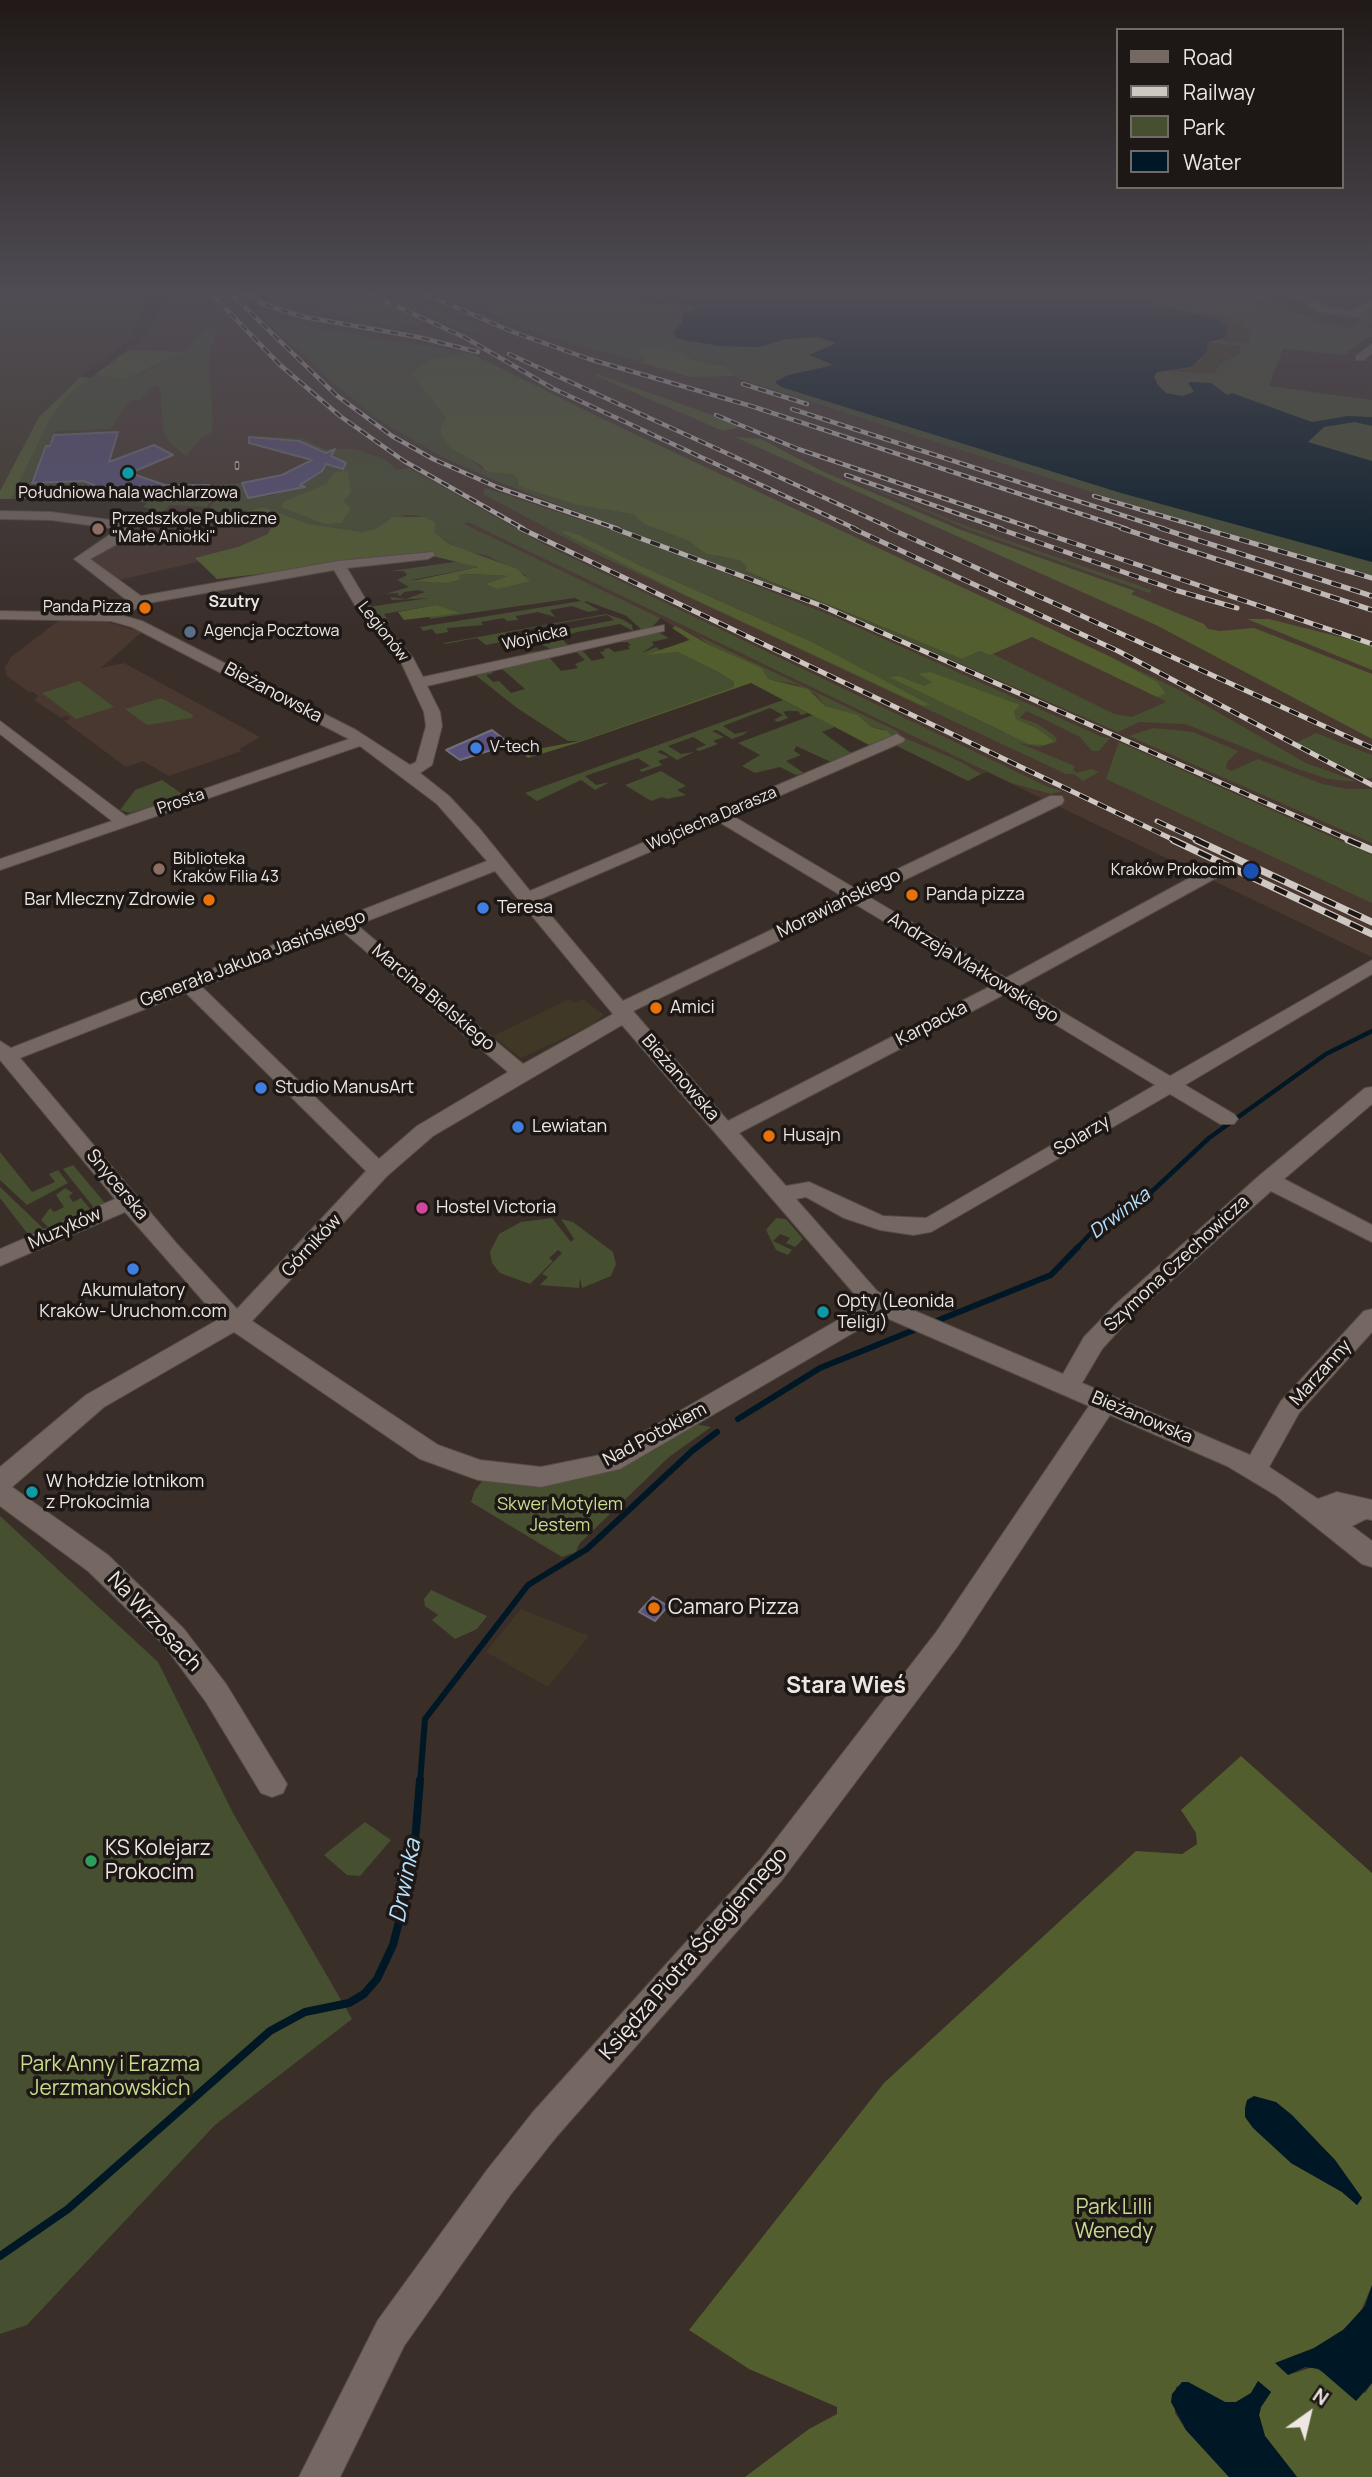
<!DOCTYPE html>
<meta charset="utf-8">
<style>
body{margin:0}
#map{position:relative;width:1372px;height:2477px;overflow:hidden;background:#3a2e29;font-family:Manrope,sans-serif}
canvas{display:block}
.legend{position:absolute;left:1116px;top:28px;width:228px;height:161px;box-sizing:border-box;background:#1d1815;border:2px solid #716a67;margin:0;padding:9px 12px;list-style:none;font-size:21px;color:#eee6e2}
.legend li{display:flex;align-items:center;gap:14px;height:35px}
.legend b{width:35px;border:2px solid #716a67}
.north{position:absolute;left:1274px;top:2379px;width:70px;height:70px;-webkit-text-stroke:5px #1d1815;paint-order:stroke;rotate:34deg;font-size:19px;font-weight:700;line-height:28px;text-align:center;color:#eee6e2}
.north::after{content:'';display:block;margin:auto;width:24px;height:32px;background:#eee6e2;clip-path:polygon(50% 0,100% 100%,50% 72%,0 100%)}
</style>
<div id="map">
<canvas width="1372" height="2477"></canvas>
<ul class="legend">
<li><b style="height:9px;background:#756761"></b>Road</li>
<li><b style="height:9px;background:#cfc7c2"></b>Railway</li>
<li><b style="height:19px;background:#474f31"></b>Park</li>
<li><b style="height:19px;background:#001725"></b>Water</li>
</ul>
<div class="north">N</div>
</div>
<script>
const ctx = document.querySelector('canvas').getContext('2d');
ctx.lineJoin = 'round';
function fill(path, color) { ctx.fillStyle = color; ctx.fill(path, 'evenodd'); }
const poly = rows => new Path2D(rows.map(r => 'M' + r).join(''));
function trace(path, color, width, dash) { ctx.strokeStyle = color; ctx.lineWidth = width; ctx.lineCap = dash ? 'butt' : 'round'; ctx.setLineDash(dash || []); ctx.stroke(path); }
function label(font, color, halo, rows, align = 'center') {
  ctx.font = font + ' Manrope,sans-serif'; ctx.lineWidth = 7; ctx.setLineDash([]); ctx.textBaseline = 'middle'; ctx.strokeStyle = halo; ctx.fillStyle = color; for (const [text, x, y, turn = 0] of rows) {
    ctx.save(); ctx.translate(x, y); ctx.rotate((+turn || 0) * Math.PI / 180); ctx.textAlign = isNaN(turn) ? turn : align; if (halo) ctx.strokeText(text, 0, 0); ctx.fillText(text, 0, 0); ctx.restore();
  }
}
const commercial = poly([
 [569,999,574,1003,583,999,604,1015,592,1025,521,1058,493,1036]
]);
const industrial = poly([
 [0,290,147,290,148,294,131,339,70,385,39,417,0,491],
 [521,1609,589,1636,548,1687,486,1652]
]);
const built = poly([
 [158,290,435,290,549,337,690,377,723,374,1110,498,1372,576,1372,957,987,772,975,777,893,737,871,746,680,644,690,638,661,618,653,626,642,630,625,615,596,602,582,601,522,574,424,554,217,579,201,561,119,580,86,559,136,536,132,532,160,504,99,496,11,499,49,421,68,395,148,335,165,297],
 [61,619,107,622,142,632,101,668,124,663,260,737,239,749,242,751,169,776,143,761,126,767,64,721,70,719,67,716,61,718,34,700,38,696,33,692,30,693,6,675,5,667,11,657]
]);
const green = poly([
 [262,290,354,290,425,323,396,327,334,313],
 [376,290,401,290,483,333,470,332],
 [435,290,1202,290,1216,293,1208,295,1261,305,1319,328,1259,303,1270,298,1270,301,1288,313,1314,317,1312,320,1319,324,1350,328,1360,319,1356,318,1372,309,1372,322,1367,327,1372,328,1372,338,1368,337,1344,355,1283,349,1269,386,1372,400,1372,576,1110,498,733,377,736,375,687,358,639,350,646,361,642,363,549,337],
 [266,320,470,353,449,356,429,393,447,419,440,429,442,436,485,471,512,475,518,479,517,484,524,488,577,505,633,514,644,524,689,541,715,556,739,560,747,566,746,572,962,659,980,651,993,654,1114,714,1132,717,1166,702,1157,697,1166,692,1157,682,1111,657,1179,690,1306,763,1358,782,1328,779,1298,769,1185,724,1139,722,1118,732,848,615,496,481,441,456,377,419,330,380],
 [207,328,216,331,209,355,213,422,211,433,200,439,186,456,170,443,163,430,160,386,156,385,140,400,132,400,126,405,111,429,56,431,30,482,108,480,143,500,211,501,207,507,170,505,150,522,138,525,136,520,150,509,143,507,147,503,99,496,11,499,49,421,68,395,94,375,127,379,150,369,187,348],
 [248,436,302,438,325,449,355,449,386,460,397,470,409,468,545,545,1048,787,1062,791,1051,794,1011,783,468,522,464,524,660,618,653,626,642,630,627,616,586,601,584,602,599,610,588,612,572,606,550,610,555,617,538,612,516,616,518,620,507,621,504,618,481,622,483,625,447,628,448,632,436,634,432,629,423,631,420,627,581,601,575,598,429,619,431,616,461,613,436,605,384,614,390,623,381,624,368,607,429,598,392,600,390,597,406,599,425,592,418,590,404,592,400,596,397,593,385,594,409,587,397,580,407,575,404,571,391,571,461,561,478,567,412,580,448,583,459,580,460,575,470,574,507,576,486,584,527,576,486,555,464,551,449,543,434,532,436,523,426,517,413,515,405,515,376,529,362,532,309,524,263,507,172,525,159,522,160,519,182,522,197,510,207,514,215,499,214,485,242,483,248,498,269,496,304,487,298,484,322,471,327,464,320,450,309,444],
 [811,462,966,526,1152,590,1149,593,967,529],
 [485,488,636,538,732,576,837,618,1102,737,1110,738,1099,751,1092,751,1080,737,1048,721,1026,711,1020,718,1036,723,1055,736,1057,742,1039,747,1019,743,1075,766,1073,770,1077,773,1091,769,1099,772,1083,781,1074,774,1066,774,592,552,483,494],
 [562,532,579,535,641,566,814,643,929,705,923,706,732,617],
 [919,675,1019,706,1014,711,1016,719,1036,728,1053,741,1003,732,890,677,899,676,924,686,933,682],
 [606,614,624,620,632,625,633,631,620,624,577,632,560,637,570,647,529,655,526,653,551,649,539,643,534,636,614,620,607,615,505,633,511,640,486,645,477,638,445,644,444,643],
 [656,631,669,638,652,642,654,645,642,653,656,647,660,650,652,653,677,652,720,673,734,682,735,687,580,741,568,741,517,708,474,674,490,670,493,673,486,675,493,682,499,681,511,693,525,689,502,669,549,657,561,671,578,668,575,664,585,660,575,651,582,650,592,661,605,658,600,652,605,651,604,649,609,648,614,652,630,649,628,646,631,645,627,642,607,643],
 [698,636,899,732,899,734,893,737,883,729,871,727,858,715,825,706,816,694,796,684,768,679,762,668,709,645],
 [79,681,114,707,76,719,42,693],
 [161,698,193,715,192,718,147,725,125,709],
 [783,700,808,713,801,715,798,711,787,711,783,712,788,718,778,722,774,720,783,715,770,708,723,726,735,734,748,731,743,735,732,739,717,730,712,731,724,737,713,741,718,744,699,751,695,749,706,745,693,737,668,746,681,754,694,752,677,760,661,750,657,752,669,757,658,761,662,765,642,772,639,770,650,766,638,758,585,776,596,785,610,782,595,790,581,780,537,801,525,793],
 [813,715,835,727,822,732,851,753,831,762,796,746,794,751,801,755,786,761,804,773,796,775,780,767,755,773,742,766,760,755,738,743],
 [1153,728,1193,732,1238,751,1227,762,1226,768,1231,771,1258,759,1322,784,1348,789,1372,789,1372,843,1129,736],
 [1316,733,1372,755,1372,778,1362,778,1294,744],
 [907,739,959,761,981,774,968,781,895,745],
 [1119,742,1372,855,1372,903,1106,779],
 [661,771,686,786,677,790,686,795,667,799,662,797,651,801,625,785],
 [162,780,185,796,130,813,120,810,135,790],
 [0,1152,32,1192,55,1182,49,1174,58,1170,68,1183,27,1205,0,1180],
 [73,1165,105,1203,100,1207,95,1209,63,1169],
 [0,1187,46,1231,31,1238,0,1198],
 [65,1188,73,1193,69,1196,73,1202,81,1198,91,1210,50,1229,41,1220,50,1208,54,1212,64,1207,56,1195],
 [552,1218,571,1242,574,1239,561,1219,573,1222,613,1252,616,1264,611,1276,582,1288,580,1278,579,1288,540,1285,548,1277,542,1274,562,1253,558,1250,549,1258,553,1261,530,1284,500,1273,492,1263,490,1252,499,1234,521,1222],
 [776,1218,786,1219,803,1239,795,1247,786,1243,790,1238,780,1234,773,1241,792,1250,788,1255,776,1250,766,1230],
 [695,1424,711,1427,669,1457,579,1544,576,1552,562,1557,471,1502,475,1490,484,1479,532,1485],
 [0,1516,158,1662,233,1813,352,2019,215,2125,27,2325,0,2334],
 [431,1590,487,1616,477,1629,455,1639,432,1620,438,1615,425,1606,424,1599],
 [365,1822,391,1840,360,1876,347,1875,324,1855]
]);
const forest = poly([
 [647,347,680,352,695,361,725,367,736,376,690,377,642,363,646,361,638,350],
 [128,350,181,352,127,379,94,375],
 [470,353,605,420,1111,657,1157,682,1166,693,1157,697,1032,637,990,655,980,651,962,659,745,571,747,566,739,560,707,554,689,541,644,524,633,514,577,505,524,488,518,485,518,479,513,475,485,471,482,466,453,449,442,436,440,429,446,418,412,373,430,360],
 [597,374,723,419,740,427,723,431,594,375],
 [80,377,91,378,68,395,49,421,11,499,0,499,0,491,39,417],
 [735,437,761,439,822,471,961,530,1135,591,1131,594,1204,624,1208,629,1220,631,1254,628,1372,674,1372,739,1156,625],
 [348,471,351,492,343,502,351,508,341,523,325,524,281,507,283,502,326,484,335,472],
 [263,507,309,524,362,532,376,529,393,517,426,517,436,523,434,532,449,544,517,569,530,581,498,589,486,584,507,576,471,574,460,575,459,580,448,583,413,581,478,567,424,554,217,579,195,558,238,547,268,534,272,525,243,512],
 [565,531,579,535,641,566,814,643,930,705,923,706,681,593,561,532],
 [436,605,461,613,404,620,398,612],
 [1247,619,1269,619,1372,645,1372,670],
 [676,626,709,645,762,668,768,679,808,689,825,706,858,715,871,727,887,731,893,737,871,746,751,683,580,742,528,758,510,744,532,750,580,741,734,687,734,682,720,673,677,652,645,655,690,640,672,628],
 [930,672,1020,705,1014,711,1016,719,1036,728,1054,741,1045,745,1029,744,889,677,899,676,924,686,932,682,918,674],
 [1241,1756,1372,1873,1372,2285,1359,2316,1343,2330,1314,2348,1288,2375,1313,2367,1365,2393,1372,2383,1372,2477,1297,2477,1265,2436,1259,2415,1261,2407,1271,2392,1258,2381,1251,2393,1236,2402,1225,2402,1188,2382,1176,2387,1175,2413,1186,2430,1229,2477,745,2477,809,2429,837,2414,837,2407,749,2369,689,2330,884,2083,1136,1851,1182,1854,1197,1844,1196,1833,1181,1810],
 [1276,2102,1335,2160,1362,2198,1357,2205,1342,2192,1291,2163]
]);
const sand = poly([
 [1198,313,1219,314,1241,324,1250,333,1249,343,1220,341,1225,338],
 [1207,342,1241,346,1240,353,1219,365,1215,374,1168,371,1189,368,1200,361,1208,350]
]);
const water = poly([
 [621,290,1103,290,1220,320,1228,329,1225,338,1208,342,1207,352,1191,367,1157,372,1154,377,1158,385,1166,393,1182,396,1194,392,1188,383,1191,382,1211,383,1227,395,1232,393,1312,422,1348,416,1372,417,1372,426,1355,422,1324,427,1308,442,1372,461,1372,562,1121,493,781,387,775,382,788,375,834,365,809,355,836,343,818,337,787,339,759,347,719,346,684,340,676,338,674,331,682,323,683,314,697,309,679,303,655,305,646,303,636,292],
 [1254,2096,1276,2102,1292,2115,1335,2160,1362,2198,1357,2205,1342,2192,1291,2163,1253,2128,1245,2117,1245,2108,1247,2100],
 [1372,2285,1372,2383,1356,2401,1319,2369,1305,2367,1288,2375,1275,2363,1314,2348,1343,2330,1365,2306],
 [1258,2381,1271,2392,1261,2407,1259,2415,1265,2436,1297,2477,1229,2477,1186,2430,1171,2402,1172,2394,1182,2382,1188,2382,1225,2402,1236,2402,1251,2393]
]);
const streamFar2 = poly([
 [1076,1249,1093,1231,1146,1197,1209,1138,1326,1054,1372,1031]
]);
const streamFar1 = poly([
 [934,1322,1051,1275,1078,1247],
 [738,1419,820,1368,919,1328],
 [420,1782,425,1719,528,1585,587,1549,692,1451,717,1432]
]);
const stream = poly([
 [0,2256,68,2209,270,2031,305,2012,349,2003,364,1994,377,1979,393,1945,413,1867,420,1780]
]);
const building = poly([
 [118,432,109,462,154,445,173,455,130,473,165,485,209,485,211,501,148,500,119,496,84,481,32,483,46,446,50,446,54,435,118,432],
 [249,437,299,441,326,453,335,449,331,456,346,463,343,469,326,464,322,471,300,485,305,487,248,498,242,483,282,475,312,460,249,443,249,437],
 [492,730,510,744,460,760,446,750,492,730],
 [653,1597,668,1606,655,1621,639,1612,653,1597]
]);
const minor = poly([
 [1199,290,1217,290,1250,298,1263,290,1285,290,1305,294,1324,306,1353,311,1372,301,1372,308,1355,317,1317,311,1298,298,1272,293,1252,304,1199,290],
 [1348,290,1372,290,1372,296,1349,292,1348,290],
 [1372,344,1372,353,1364,360,1356,360,1356,356,1372,344],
 [0,511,51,512,133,523,133,529,119,543,90,559,141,596,338,561,433,552,435,555,428,559,347,568,373,612,413,658,423,677,664,625,664,631,427,686,440,712,442,726,432,765,420,773,449,796,479,828,530,891,897,734,905,739,903,742,733,816,856,889,1050,796,1062,796,1064,800,1062,804,869,897,1006,978,1204,870,1216,870,1219,874,1216,878,1019,986,1170,1076,1372,960,1372,974,1185,1085,1234,1114,1238,1119,1234,1124,1220,1124,1170,1094,931,1232,913,1235,880,1230,844,1218,806,1197,796,1199,877,1291,901,1305,1063,1374,1084,1337,1116,1304,1260,1175,1365,1088,1372,1087,1372,1104,1284,1179,1372,1225,1372,1242,1271,1191,1132,1316,1102,1349,1082,1383,1250,1455,1281,1401,1364,1311,1372,1309,1372,1332,1299,1413,1269,1467,1318,1499,1337,1492,1372,1500,1372,1520,1366,1519,1352,1526,1372,1541,1372,1567,1362,1564,1277,1496,1227,1466,1110,1415,957,1647,782,1880,557,2136,511,2194,404,2346,340,2477,299,2477,378,2320,487,2170,533,2112,760,1860,937,1631,1089,1406,882,1316,620,1469,541,1487,478,1480,420,1459,234,1332,104,1407,12,1487,108,1555,184,1629,226,1684,287,1784,283,1793,272,1797,261,1793,206,1702,164,1645,88,1571,0,1506,0,1467,86,1395,219,1319,125,1212,0,1266,0,1249,115,1199,0,1060,0,1041,11,1048,487,861,437,804,360,746,0,870,0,859,112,821,0,734,0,721,126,816,349,739,132,627,111,621,0,619,0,611,109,613,128,601,74,559,118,529,51,520,0,519,0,511],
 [334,570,362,617,401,662,424,712,426,726,416,762,410,765,356,730,142,621,124,616,143,604,334,570],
 [719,822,842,896,623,1001,538,900,719,822],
 [495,871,613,1014,523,1064,357,925,495,871],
 [855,904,991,986,728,1121,633,1011,855,904],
 [342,931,508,1072,417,1126,379,1159,202,987,342,931],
 [186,993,366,1171,237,1309,177,1244,20,1058,186,993],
 [1005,994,1155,1085,926,1218,883,1216,809,1182,786,1186,739,1133,1005,994],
 [622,1025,864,1305,605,1454,541,1467,480,1460,438,1445,252,1321,387,1176,433,1136,622,1025]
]);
const railFar2 = poly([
 [208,290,279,364,340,416,404,461,524,529],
 [227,290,336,395,392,436,433,459,499,488,618,529],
 [237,290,266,305,304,317,418,337,478,352],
 [361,290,466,338,552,388,856,529],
 [416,290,513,332,589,359,751,406,1127,529],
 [509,354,893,529],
 [743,384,807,404],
 [792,409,1165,529],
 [716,415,798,449,1035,529],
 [237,463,237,468],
 [846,475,1002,529],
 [1094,496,1207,529]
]);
const railFar1 = poly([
 [520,528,1176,841],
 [613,528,822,606,1352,841],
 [852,528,1118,651,1372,785],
 [889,528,1372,748],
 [997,528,1175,590,1237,608],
 [1029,528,1372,644],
 [1121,528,1372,610],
 [1160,528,1372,596],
 [1201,528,1372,578],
 [1157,821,1200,841]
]);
const rail = poly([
 [1173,840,1372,934],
 [1196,840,1372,922],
 [1348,840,1372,850]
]);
const markers = [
 [128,473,7,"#0f9aa8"],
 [98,529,7,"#8d6e63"],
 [145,608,7,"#e8710a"],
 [190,632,7,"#5c6f8a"],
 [476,748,7,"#3f7fe0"],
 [159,869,7,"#8d6e63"],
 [1251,871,9,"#1a4fb4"],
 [912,895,7,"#e8710a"],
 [209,900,7,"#e8710a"],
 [483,908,7,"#3f7fe0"],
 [656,1008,7,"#e8710a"],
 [261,1088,7,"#3f7fe0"],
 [518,1127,7,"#3f7fe0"],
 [769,1136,7,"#e8710a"],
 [422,1208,7,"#d1479c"],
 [133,1269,7,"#3f7fe0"],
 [823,1312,7,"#0f9aa8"],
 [32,1492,7,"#0f9aa8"],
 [654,1608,7,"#e8710a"],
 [91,1861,7,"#2e9e5b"]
];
const farPoinames = [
 ["Południowa hala wachlarzowa",128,494,"center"],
 ["Przedszkole Publiczne",112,520],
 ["\"Małe Aniołki\"",112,538],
 ["Panda Pizza",131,608,"right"],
 ["Agencja Pocztowa",204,632],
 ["V-tech",490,748],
 ["Biblioteka",173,860],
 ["Kraków Filia 43",173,878],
 ["Kraków Prokocim",1235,871,"right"]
];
const farNeighbourhoodnames = [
 ["Szutry",234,603]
];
const farStreetnames = [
 ["Legionów",383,632,52],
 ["Wojnicka",535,638,-13],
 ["Prosta",181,802,-19],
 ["Wojciecha Darasza",712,819,-23]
];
const streetNames = [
 ["Bieżanowska",273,693,28],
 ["Morawiańskiego",839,904,-26],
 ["Generała Jakuba Jasińskiego",253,959,-21],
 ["Andrzeja Małkowskiego",973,968,31],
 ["Marcina Bielskiego",433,998,40],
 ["Karpacka",932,1024,-27],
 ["Bieżanowska",680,1078,49],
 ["Solarzy",1082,1136,-31],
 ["Snycerska",117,1185,50],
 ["Muzyków",65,1229,-24],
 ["Górników",312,1246,-47],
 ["Szymona Czechowicza",1177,1264,-43],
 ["Marzanny",1321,1373,-48],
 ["Bieżanowska",1142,1418,23],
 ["Nad Potokiem",655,1435,-28]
];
const poiNames = [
 ["Panda pizza",926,895],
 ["Bar Mleczny Zdrowie",195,900,"right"],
 ["Teresa",497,908],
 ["Amici",670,1008],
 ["Studio ManusArt",275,1088],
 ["Lewiatan",532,1127],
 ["Husajn",783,1136],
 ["Hostel Victoria",436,1208],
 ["Akumulatory",133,1291,"center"],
 ["Kraków- Uruchom.com",133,1312,"center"],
 ["Opty (Leonida",837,1302],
 ["Teligi)",837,1323],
 ["W hołdzie lotnikom",46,1482],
 ["z Prokocimia",46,1503]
];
const parkNames = [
 ["Skwer Motylem",560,1505],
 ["Jestem",560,1526]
];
const waterNames = [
 ["Drwinka",1120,1214,-37]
];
const nearPoinames = [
 ["Camaro Pizza",668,1608],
 ["KS Kolejarz",105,1849],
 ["Prokocim",105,1873]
];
const nearStreetnames = [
 ["Na Wrzosach",154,1622,47],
 ["Księdza Piotra Ściegiennego",694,1954,-49]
];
const nearParknames = [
 ["Park Anny i Erazma",110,2065],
 ["Jerzmanowskich",110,2089],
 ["Park Lilli",1114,2208],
 ["Wenedy",1114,2232]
];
const nearNeighbourhoodnames = [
 ["Stara Wieś",846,1687]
];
const nearWaternames = [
 ["Drwinka",406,1881,-79]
];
fill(commercial, '#3f3827');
fill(industrial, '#413727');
fill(built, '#493830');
fill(green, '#474f31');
fill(forest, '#535e2f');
fill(sand, '#413818');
fill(water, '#001725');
trace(streamFar2, '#001725', 4.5);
trace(streamFar1, '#001725', 6);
trace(stream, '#001725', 8);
fill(building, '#5a527e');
trace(building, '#716f7c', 2);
trace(minor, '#564c47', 2);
fill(minor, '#756761');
trace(railFar2, '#cfc7c2', 4.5);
trace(railFar1, '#cfc7c2', 5);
trace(rail, '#cfc7c2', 7);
trace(railFar2, '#1d1815', 2.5, [8]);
trace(railFar1, '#1d1815', 3.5, [10]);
trace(rail, '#1d1815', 4.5, [14]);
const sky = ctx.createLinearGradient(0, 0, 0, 637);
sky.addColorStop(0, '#201917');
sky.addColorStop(0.46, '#4f4c54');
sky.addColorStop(1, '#4f4c5400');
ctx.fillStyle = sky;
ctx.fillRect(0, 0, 1372, 637);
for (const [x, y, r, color] of markers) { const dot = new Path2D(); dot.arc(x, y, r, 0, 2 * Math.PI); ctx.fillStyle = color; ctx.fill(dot); trace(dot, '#1d1815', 2.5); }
label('16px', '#eee6e2', '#1d1815', farPoinames, 'left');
label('bold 16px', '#eee6e2', '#1d1815', farNeighbourhoodnames);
label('16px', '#eee6e2', '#1d1815', farStreetnames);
label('18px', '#eee6e2', '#1d1815', streetNames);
label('18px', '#eee6e2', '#1d1815', poiNames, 'left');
label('18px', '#c8db8f', '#1d1815', parkNames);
label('italic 19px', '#b6e1fe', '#1d1815', waterNames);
label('21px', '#eee6e2', '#1d1815', nearPoinames, 'left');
label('21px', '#eee6e2', '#1d1815', nearStreetnames);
label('21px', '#c8db8f', '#1d1815', nearParknames);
label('bold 23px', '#eee6e2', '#1d1815', nearNeighbourhoodnames);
label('italic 23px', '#b6e1fe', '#1d1815', nearWaternames);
</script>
